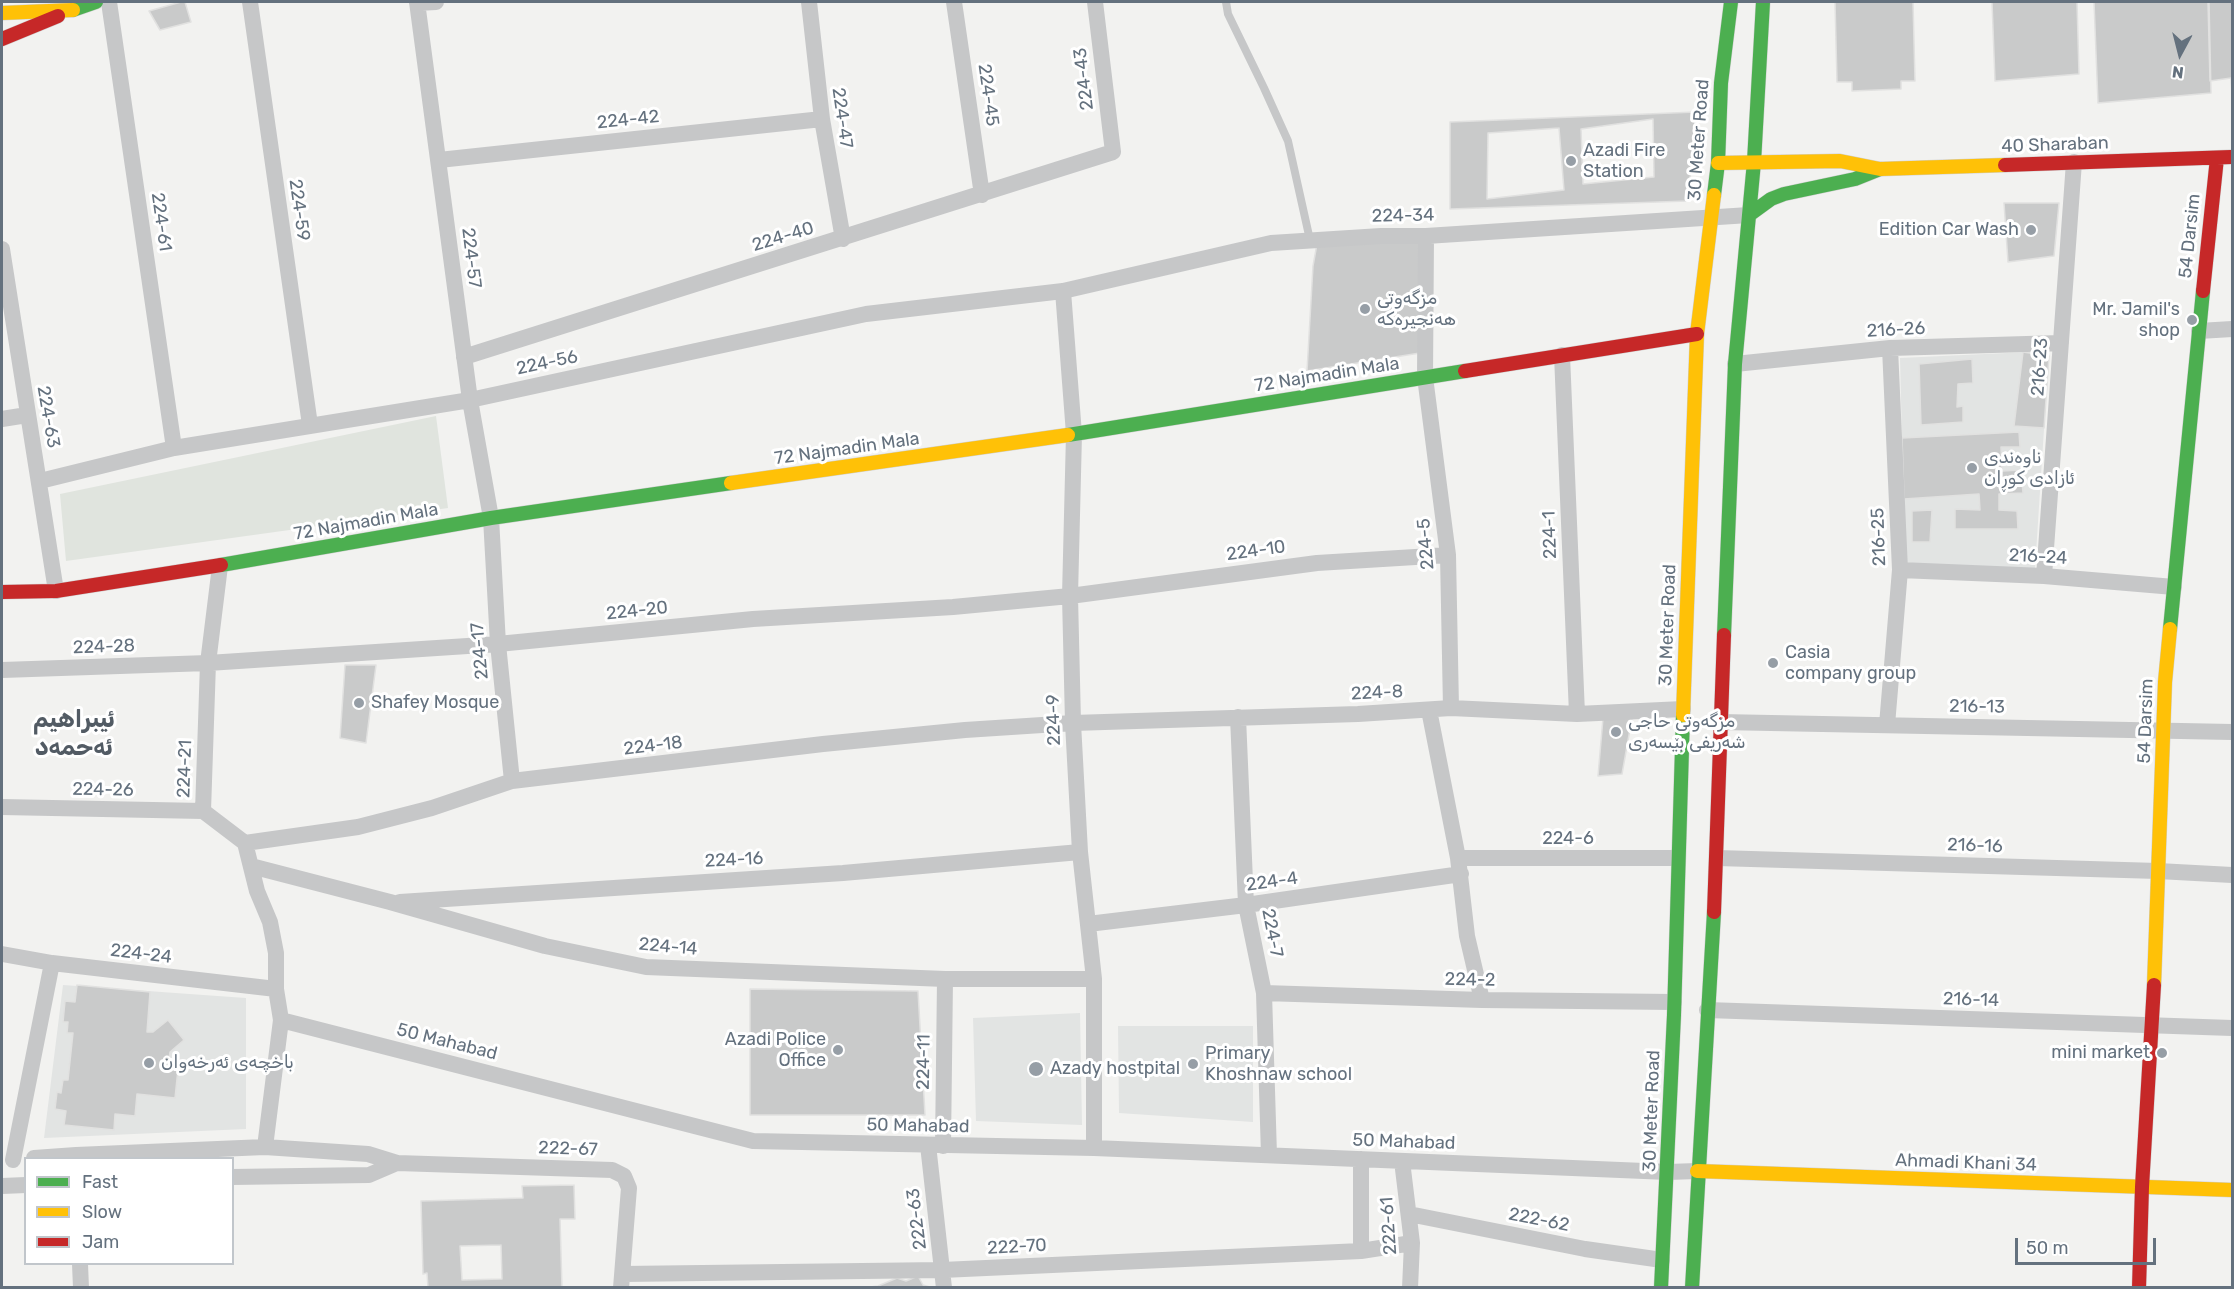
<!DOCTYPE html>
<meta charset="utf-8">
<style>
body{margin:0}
#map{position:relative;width:2234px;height:1289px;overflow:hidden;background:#f2f2f0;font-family:Rubik,sans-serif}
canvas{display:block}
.frame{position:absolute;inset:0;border:3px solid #64717e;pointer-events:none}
.legend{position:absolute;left:24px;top:1157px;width:210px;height:108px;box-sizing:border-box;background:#fff;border:2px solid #c1c6cb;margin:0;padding:8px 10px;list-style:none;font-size:18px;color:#64717e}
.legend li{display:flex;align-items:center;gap:12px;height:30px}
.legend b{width:30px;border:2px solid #c1c6cb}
.north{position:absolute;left:2150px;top:24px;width:60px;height:60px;-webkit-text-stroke:4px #fff;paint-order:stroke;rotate:187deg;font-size:16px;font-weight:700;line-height:24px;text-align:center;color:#64717e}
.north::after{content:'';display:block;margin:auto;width:21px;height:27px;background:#64717e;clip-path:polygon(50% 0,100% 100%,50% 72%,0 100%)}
.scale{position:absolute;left:2015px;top:1238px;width:141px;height:27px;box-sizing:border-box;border:3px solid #64717e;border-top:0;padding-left:8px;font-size:18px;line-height:21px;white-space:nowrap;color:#64717e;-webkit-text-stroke:4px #fff;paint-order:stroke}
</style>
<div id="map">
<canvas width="2234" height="1289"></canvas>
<div class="frame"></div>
<ul class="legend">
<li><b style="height:8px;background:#4caf50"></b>Fast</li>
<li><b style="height:8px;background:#ffc107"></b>Slow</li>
<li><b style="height:8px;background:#c62828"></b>Jam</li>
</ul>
<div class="north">N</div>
<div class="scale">50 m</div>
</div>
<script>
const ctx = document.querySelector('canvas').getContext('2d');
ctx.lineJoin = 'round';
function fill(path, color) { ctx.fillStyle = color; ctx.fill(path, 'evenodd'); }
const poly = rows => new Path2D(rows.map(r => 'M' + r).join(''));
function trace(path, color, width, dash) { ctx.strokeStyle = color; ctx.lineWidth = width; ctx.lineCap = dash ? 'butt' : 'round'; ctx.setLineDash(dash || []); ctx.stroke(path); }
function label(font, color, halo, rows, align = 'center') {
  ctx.font = font + ' Rubik,Vazirmatn,sans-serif'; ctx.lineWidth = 6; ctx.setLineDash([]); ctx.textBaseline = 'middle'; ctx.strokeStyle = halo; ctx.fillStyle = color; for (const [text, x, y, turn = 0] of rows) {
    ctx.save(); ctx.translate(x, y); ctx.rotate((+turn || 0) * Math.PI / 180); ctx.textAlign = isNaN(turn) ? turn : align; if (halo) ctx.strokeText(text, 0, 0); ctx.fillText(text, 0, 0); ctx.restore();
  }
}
const built = poly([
 [2049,351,2035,569,1905,564,1900,358],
 [63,985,246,998,246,1129,44,1138],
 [1080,1013,1082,1125,976,1121,973,1018],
 [1118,1026,1253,1026,1253,1122,1119,1113]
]);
const green = poly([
 [436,416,448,508,66,561,60,494]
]);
const building = poly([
 [181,2,185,2,191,22,160,30,149,11,181,2],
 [1835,2,1913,2,1915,81,1901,81,1901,89,1852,91,1852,82,1837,82,1835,2],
 [1992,2,2077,2,2079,74,1995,81,1992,2],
 [2094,2,2209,2,2211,93,2098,103,2094,2],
 [2208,2,2232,2,2232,95,2231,78,2210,81,2208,2],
 [1696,112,1688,201,1450,209,1450,122,1696,112],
 [1653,119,1654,177,1583,184,1581,129,1653,119],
 [1559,128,1564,190,1487,199,1488,133,1559,128],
 [2004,203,2059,203,2054,256,2008,262,2004,203],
 [1419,241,1420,353,1307,371,1313,266,1317,244,1419,241],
 [2023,352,2049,356,2044,428,2014,426,2023,352],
 [1972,359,1973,383,1958,384,1957,407,1963,406,1963,422,1921,425,1919,364,1972,359],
 [2019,432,2020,447,2001,447,2002,471,2021,470,2023,493,1999,494,1999,510,2017,511,2018,529,1955,529,1955,509,1980,510,1979,494,1904,499,1902,438,2019,432],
 [1932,510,1930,542,1912,542,1912,511,1932,510],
 [345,665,376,665,366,743,340,738,345,665],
 [1603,718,1632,718,1622,774,1598,776,1603,718],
 [77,985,150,992,147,1032,153,1032,168,1020,184,1040,170,1052,169,1059,179,1060,175,1098,137,1094,135,1116,115,1114,114,1130,64,1125,66,1111,55,1109,57,1092,61,1093,63,1080,68,1080,73,1033,67,1033,68,1022,63,1022,65,1001,75,1002,77,985],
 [750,989,918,991,925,1115,750,1115,750,989],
 [574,1185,575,1219,560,1219,562,1288,428,1288,427,1273,423,1274,421,1201,523,1198,522,1186,574,1185],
 [501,1245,502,1279,462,1280,460,1246,501,1245],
 [918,1276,923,1285,933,1288,870,1287,878,1286,897,1278,906,1281,918,1276]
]);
const lane = poly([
 [1226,2,1228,14,1264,88,1288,141,1310,240]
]);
const street = poly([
 [109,2,174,448],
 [250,2,310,425],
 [417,2,470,400,491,518,498,644,512,781],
 [809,2,822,119,843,239],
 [954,2,982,195],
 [417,3,436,2],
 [439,160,822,119],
 [1426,236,1425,377,1448,555,1451,708],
 [2,249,56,591],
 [1063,291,1074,434,1070,596,1073,723,1080,852,1094,979,1094,1148],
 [2199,331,2232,329],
 [1562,355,1577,714],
 [464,357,1113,152,1095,2],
 [1735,364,1890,348,2061,343],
 [2,419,27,415],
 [40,481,174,448,470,400,866,314,1063,291,1271,243,1381,236,1426,236,1749,215],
 [220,566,208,663,203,811,245,843,257,891,270,922,276,953,276,989,281,1020],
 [1900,570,2044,576,2174,587],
 [2044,576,2074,162],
 [2,670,208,663,498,644,753,619,953,607,1070,596,1317,563,1448,555],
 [1429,710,1458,858,1467,936,1482,1000],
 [1238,717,1246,905,1264,993,1269,1155],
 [1720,722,2232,732],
 [1887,725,1900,570,1890,348],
 [2,807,203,811],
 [245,843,358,827,432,808,512,781,823,744,965,730,1073,723,1358,714,1451,708,1577,714,1683,709],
 [1458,858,1677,858],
 [1717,858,2158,871,2232,875],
 [251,866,390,902,545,946,646,967,945,979,1094,979],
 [400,902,843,873,1080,852],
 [1088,924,1246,905,1461,874],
 [2,954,52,963,276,989],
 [1264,993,1482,1000,1674,1002],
 [1707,1010,2232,1028],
 [928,1145,944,1288],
 [943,1146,945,979],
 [265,1147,281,1020,753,1141,1094,1148,1668,1172,1697,1171],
 [34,1158,76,1155,265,1147,368,1154,397,1163,612,1170,624,1176,629,1188,621,1288],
 [13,1160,52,963],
 [1402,1161,1412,1243,1410,1288],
 [232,1177,369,1175,397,1163],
 [2,1186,26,1185],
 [1409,1214,1585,1249,1662,1260],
 [1361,1251,1361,1159],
 [80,1264,81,1288],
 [623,1274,942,1270,1361,1251,1412,1243]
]);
const fast = poly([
 [73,10,96,2],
 [1714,195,1718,163,1721,83,1731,2],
 [1749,215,1771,199,1784,194,1855,179,1880,169],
 [1068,435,1465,371],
 [221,565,491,518,731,483],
 [2170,629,2203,291],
 [1724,635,1735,364,1754,162,1763,2],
 [1661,1288,1674,1015,1683,715],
 [1692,1288,1714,912]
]);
const slow = poly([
 [2,13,73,10],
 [1718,163,1840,161,1880,169,2005,165],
 [731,483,1068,435],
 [1683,715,1697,334,1714,195],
 [2154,985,2165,682,2170,629],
 [1697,1171,2232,1190]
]);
const jam = poly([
 [2,39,58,16],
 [2005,165,2231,157],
 [2203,291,2217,158],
 [1465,371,1697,334],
 [2,592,56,591,221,565],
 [1714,912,1724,635],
 [2139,1288,2142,1187,2154,985]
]);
const markers = [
 [1571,161,6,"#969ea6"],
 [2031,230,6,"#969ea6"],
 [1365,309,6,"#969ea6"],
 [2192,320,6,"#969ea6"],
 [1972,468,6,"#969ea6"],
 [1773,663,6,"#969ea6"],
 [359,703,6,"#969ea6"],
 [1616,732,6,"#969ea6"],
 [838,1050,6,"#969ea6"],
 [2162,1053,6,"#969ea6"],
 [149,1063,6,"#969ea6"],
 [1193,1064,6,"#969ea6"],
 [1036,1069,8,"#969ea6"]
];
const streetNames = [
 ["224-43",1084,79,-97],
 ["224-45",988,95,82],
 ["224-47",842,118,82],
 ["224-42",628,120,-6],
 ["30 Meter Road",1699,140,-86],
 ["40 Sharaban",2055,145,-2],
 ["224-59",299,210,82],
 ["224-34",1403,216,-1],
 ["224-61",161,222,82],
 ["54 Darsim",2190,236,-84],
 ["224-40",783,237,-17],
 ["224-57",471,258,83],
 ["216-26",1896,330,-3],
 ["224-56",547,363,-12],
 ["216-23",2040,367,-86],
 ["72 Najmadin Mala",1327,375,-9],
 ["224-63",48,417,80],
 ["72 Najmadin Mala",847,449,-8],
 ["72 Najmadin Mala",366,522,-10],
 ["224-1",1550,535,-92],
 ["216-25",1879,537,-92],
 ["224-5",1426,544,-95],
 ["224-10",1256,551,-8],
 ["216-24",2038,557,3],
 ["224-20",637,611,-6],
 ["30 Meter Road",1668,625,-88],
 ["224-28",104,647,-2],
 ["224-17",480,651,-95],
 ["224-8",1377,693,-3],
 ["216-13",1977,707,1],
 ["224-9",1054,720,-92],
 ["54 Darsim",2146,721,-88],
 ["224-18",653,746,-7],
 ["224-21",185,769,-88],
 ["224-26",103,790,1],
 ["224-6",1568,839],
 ["216-16",1975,846,2],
 ["224-16",734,860,-3],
 ["224-4",1272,882,-8],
 ["224-7",1272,933,79],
 ["224-14",668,947,5],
 ["224-24",141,954,7],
 ["224-2",1470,980,1],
 ["216-14",1971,1000,2],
 ["50 Mahabad",447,1042,14],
 ["224-11",924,1062,-89],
 ["30 Meter Road",1652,1111,-88],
 ["50 Mahabad",918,1126,1],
 ["50 Mahabad",1404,1142,2],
 ["222-67",568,1149,2],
 ["Ahmadi Khani 34",1966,1163,2],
 ["222-63",917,1219,-97],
 ["222-62",1539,1220,11],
 ["222-61",1389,1226,-94],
 ["222-70",1017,1247,-3]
];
const poiNames = [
 ["Azadi Fire",1583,151],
 ["Station",1583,172],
 ["Edition Car Wash",2019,230,"right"],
 ["مزگەوتی",1377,299],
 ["ھەنجیرەکە",1377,320],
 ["Mr. Jamil's",2180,310,"right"],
 ["shop",2180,331,"right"],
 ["ناوەندی",1984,458],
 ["ئازادی کوڕان",1984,479],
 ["Casia",1785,653],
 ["company group",1785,674],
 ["Shafey Mosque",371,703],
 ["مزگەوتی حاجی",1628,722],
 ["شەریفی بێسەری",1628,743],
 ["Azadi Police",826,1040,"right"],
 ["Office",826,1061,"right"],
 ["mini market",2150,1053,"right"],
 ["Primary",1205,1054],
 ["Khoshnaw school",1205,1075],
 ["باخچەی ئەرخەوان",161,1063],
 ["Azady hostpital",1050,1069]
];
const districtNames = [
 ["ئیبراهیم",74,720],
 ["ئەحمەد",74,748]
];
fill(built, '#e2e4e3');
fill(green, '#e0e4de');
fill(building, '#c9caca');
trace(building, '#e1e1e0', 1.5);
trace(fast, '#d0d0d0', 15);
trace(slow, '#d0d0d0', 15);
trace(jam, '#d0d0d0', 15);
trace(lane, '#c6c7c8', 8);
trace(street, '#c6c7c8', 16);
trace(fast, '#4caf50', 14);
trace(slow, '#ffc107', 14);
trace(jam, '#c62828', 14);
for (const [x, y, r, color] of markers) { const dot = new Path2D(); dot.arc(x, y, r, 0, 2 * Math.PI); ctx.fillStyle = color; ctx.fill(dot); trace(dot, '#fff', 2); }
label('18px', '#64717e', '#fff', streetNames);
label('18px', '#64717e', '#fff', poiNames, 'left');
label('bold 24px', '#525b64', '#fff', districtNames);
</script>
